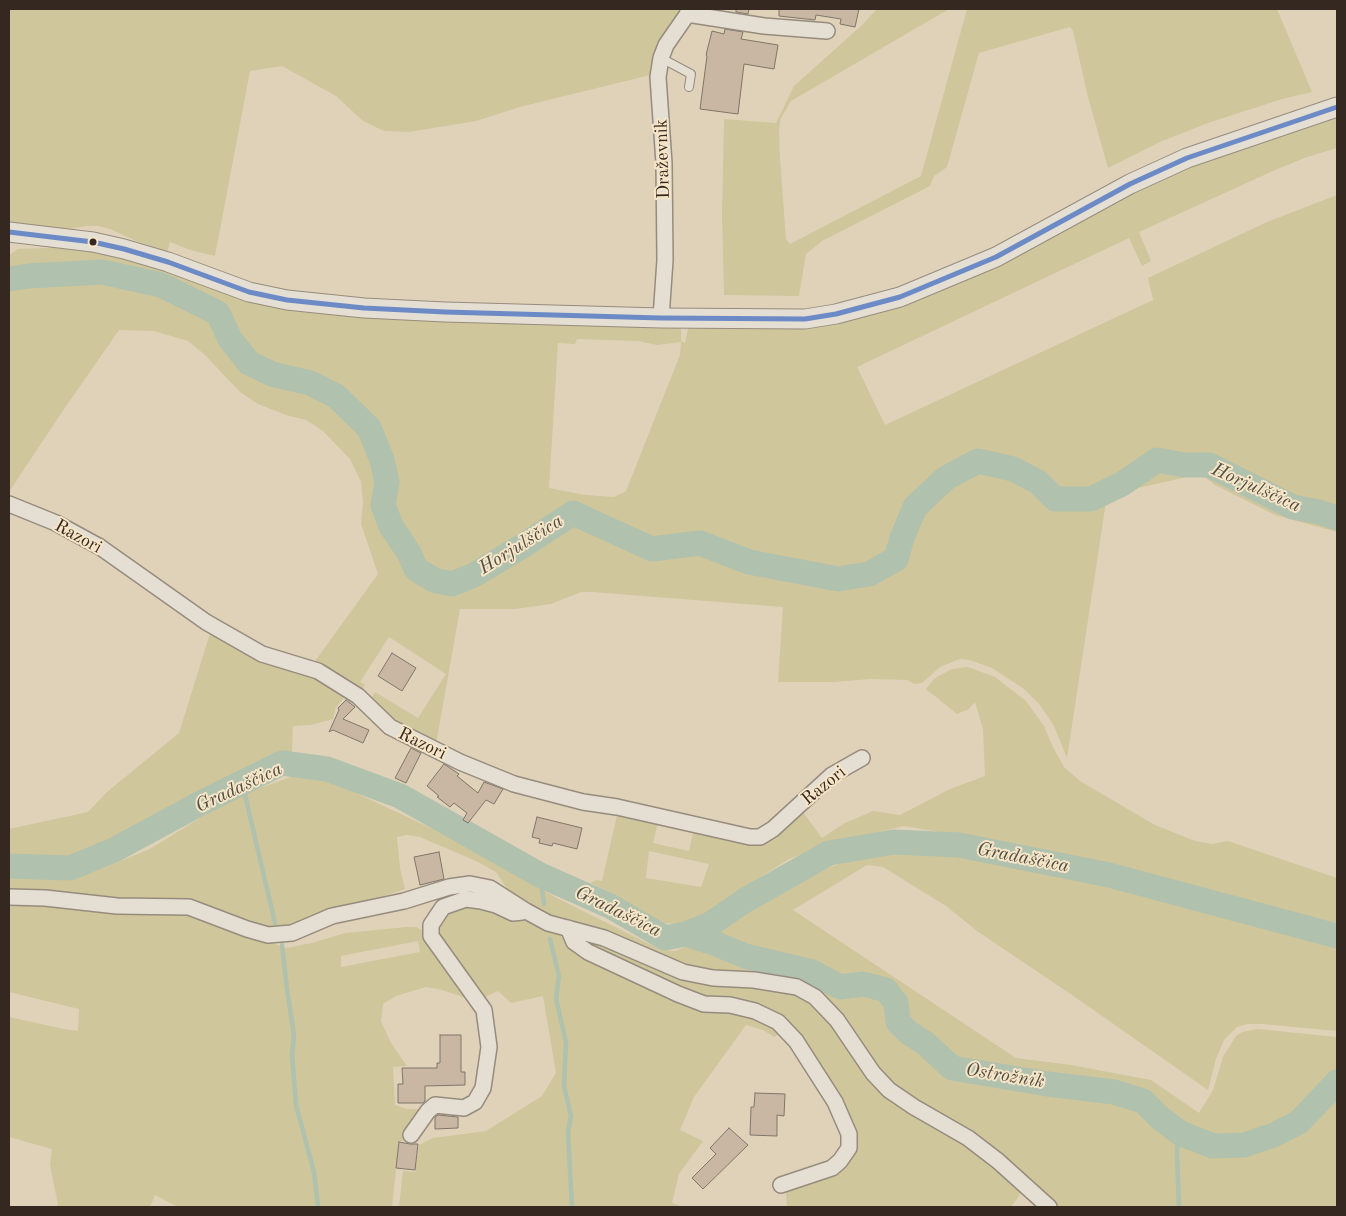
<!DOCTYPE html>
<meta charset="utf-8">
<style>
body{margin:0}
#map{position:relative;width:1346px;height:1216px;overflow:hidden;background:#e0d2b9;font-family:"Old Standard TT",serif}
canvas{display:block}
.frame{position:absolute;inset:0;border:10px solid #342821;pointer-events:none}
</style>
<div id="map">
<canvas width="1346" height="1216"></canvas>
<div class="frame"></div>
</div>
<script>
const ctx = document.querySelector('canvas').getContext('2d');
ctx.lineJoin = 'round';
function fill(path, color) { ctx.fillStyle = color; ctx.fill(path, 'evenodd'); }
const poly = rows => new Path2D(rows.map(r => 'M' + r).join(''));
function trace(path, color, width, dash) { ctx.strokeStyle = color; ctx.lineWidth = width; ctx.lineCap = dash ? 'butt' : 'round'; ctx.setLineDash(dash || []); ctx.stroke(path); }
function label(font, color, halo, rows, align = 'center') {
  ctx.font = font + ' "Old Standard TT",serif'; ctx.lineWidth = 4; ctx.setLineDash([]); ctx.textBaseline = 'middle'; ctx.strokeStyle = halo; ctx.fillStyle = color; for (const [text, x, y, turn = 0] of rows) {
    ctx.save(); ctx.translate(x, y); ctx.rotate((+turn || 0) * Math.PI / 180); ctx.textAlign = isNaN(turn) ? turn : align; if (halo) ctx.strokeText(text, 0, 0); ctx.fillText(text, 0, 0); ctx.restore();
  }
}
const green = poly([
 [9,9,686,9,654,74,520,107,476,121,409,132,384,131,363,121,336,96,282,66,250,71,215,256,190,250,170,242,167,252,136,241,110,229,98,226,87,226,69,229,9,223],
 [877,9,949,9,791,101,781,118,779,129,780,159,786,239,790,244,921,176,967,9,1277,9,1312,92,1282,99,1208,123,1160,142,1108,168,1088,97,1073,31,1070,27,979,53,947,167,934,176,930,186,822,241,806,254,799,296,724,295,722,215,724,119,776,123,794,86,862,25],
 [1337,114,1337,148,1307,157,1273,171,1139,232,1151,261,1142,266,1129,238,857,367,885,425,1153,300,1148,278,1267,222,1337,195,1337,532,1275,515,1215,485,1206,478,1196,475,1129,490,1106,502,1067,758,1054,726,1040,705,1024,689,992,668,969,660,960,659,940,667,922,683,914,684,907,680,870,679,834,682,778,682,783,607,592,592,581,592,551,604,515,609,460,609,436,744,388,718,371,699,375,692,418,718,446,674,389,637,360,682,365,685,362,689,358,688,348,681,313,664,378,574,361,524,363,502,361,482,350,459,323,431,306,420,286,415,258,404,240,392,204,354,188,341,154,331,119,330,62,412,9,492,9,255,18,249,47,248,63,245,93,247,259,302,294,311,681,323,681,341,685,343,689,324,818,325,848,321,898,308,954,284,1180,167],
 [577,339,638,341,657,345,681,342,680,355,626,491,614,497,585,495,549,488,558,343,575,344],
 [212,627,302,668,347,695,336,707,333,719,311,725,293,726,292,753,280,753,108,843,70,858,36,859,9,856,9,829,88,812,107,792,179,733],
 [968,667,995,677,1026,701,1044,726,1053,747,1064,767,1080,781,1155,825,1195,841,1212,844,1228,841,1337,878,1337,923,980,839,904,826,836,842,789,859,756,880,730,900,691,921,680,924,662,923,608,891,590,883,596,880,602,881,618,811,659,818,653,843,689,851,694,828,772,837,803,812,822,838,843,824,873,811,900,815,950,789,985,776,983,729,975,702,969,709,957,714,926,689,935,678,952,669],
 [649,851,709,864,701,887,646,878],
 [291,777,322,777,437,831,559,899,661,950,675,951,698,942,780,890,821,871,848,860,893,851,972,857,1043,872,1110,881,1254,925,1337,945,1337,1031,1262,1024,1248,1024,1237,1027,1224,1040,1216,1059,1208,1090,1072,995,977,931,946,906,883,867,867,865,793,910,1016,1058,1071,1065,1151,1080,1199,1113,1213,1090,1223,1057,1236,1036,1242,1032,1258,1029,1337,1037,1337,1207,1058,1207,1003,1158,898,1091,877,1069,857,1038,830,1000,799,982,684,968,540,914,509,892,496,872,476,861,420,837,407,835,397,837,400,868,405,889,294,926,272,930,178,903,9,893,9,874,72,878,100,869,150,849,232,798],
 [9,900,189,911,286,948,312,943,345,933,407,927,416,927,426,932,475,1001,442,990,426,987,396,996,383,1004,381,1021,391,1043,407,1066,393,1067,395,1105,407,1109,422,1109,402,1141,399,1141,392,1207,178,1207,155,1195,150,1207,56,1207,58,1205,50,1165,52,1149,9,1137,9,1017,64,1029,78,1031,79,1009,9,992],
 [418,941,420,952,341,967,341,956],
 [468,903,552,930,564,938,567,946,603,964,750,1013,783,1032,774,1037,763,1030,746,1025,694,1097,680,1130,703,1141,679,1174,672,1203,683,1207,399,1207,403,1171,415,1172,419,1145,433,1138,486,1131,542,1096,556,1073,543,996,511,1003,498,991,481,999,435,933,441,914],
 [586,939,754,984,795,993,822,1008,867,1072,961,1139,1022,1186,1019,1196,1011,1207,787,1207,786,1192,789,1187,822,1176,853,1135,776,1014,703,999,580,942]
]);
const stream = poly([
 [242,782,275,923],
 [540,875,544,904],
 [550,939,559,976,556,999,566,1042,564,1086,571,1116,568,1132,572,1207],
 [282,945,287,989,294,1035,292,1055,296,1105,314,1172,318,1207],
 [1179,1207,1177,1150,1180,1133]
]);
const river = poly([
 [9,279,28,276,102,272,161,285,218,313,230,339,249,363,272,374,310,383,336,396,369,428,382,460,387,482,383,505,391,526,409,553,416,569,434,580,452,584,474,575,524,545,573,513,652,549,700,543,749,562,838,579,869,574,896,559,902,538,915,507,946,478,978,461,1013,469,1038,482,1055,499,1091,499,1122,484,1157,460,1184,465,1209,465,1293,507,1319,512,1337,518],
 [9,866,70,868,114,850,199,804,282,763,327,769,400,796,540,875,610,906,665,938,686,934,709,925,744,901,829,853,894,842,959,845,1109,875,1337,936],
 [686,934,714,943,745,956,812,972,840,987,863,984,886,990,896,1003,898,1022,909,1033,925,1043,952,1068,1048,1084,1114,1092,1143,1101,1159,1117,1180,1133,1213,1146,1244,1145,1274,1135,1299,1122,1337,1082]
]);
const building = poly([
 [736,9,749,9,748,14,736,12,736,9],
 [779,9,859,9,855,27,840,24,841,19,816,15,815,20,779,16,779,9],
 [725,29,743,32,741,39,778,45,774,69,744,64,738,114,700,109,707,56,706,55,712,31,724,34,725,29],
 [392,653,416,668,402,691,378,676,392,653],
 [346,700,355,707,343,719,369,730,363,743,333,730,329,732,339,710,338,708,346,700],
 [411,748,421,753,406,783,395,778,411,748],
 [444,764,459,774,457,776,478,793,484,782,503,789,494,804,486,800,468,823,463,820,467,813,454,803,450,807,437,797,439,796,427,786,444,764],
 [537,817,582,828,577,849,553,843,552,846,539,843,540,839,532,837,537,817],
 [439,852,444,879,420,885,414,857,439,852],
 [440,1035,461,1035,461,1072,465,1072,465,1085,425,1086,425,1101,423,1103,398,1103,398,1084,403,1084,402,1068,437,1068,437,1063,440,1063,440,1035],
 [755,1093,785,1094,784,1116,777,1115,777,1136,750,1135,751,1107,754,1107,755,1093],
 [438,1115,458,1117,458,1128,435,1129,435,1117,438,1115],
 [729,1128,748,1145,703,1189,692,1178,716,1154,710,1148,729,1128],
 [399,1142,410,1144,418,1144,415,1170,396,1168,399,1142]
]);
const service = poly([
 [661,58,691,74,689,87]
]);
const minor = poly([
 [687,14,764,26,827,31],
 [661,318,665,260,664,163,658,77,661,58,666,45,691,9],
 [9,504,56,523,100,547,206,622,262,654,318,671,358,696,390,727,460,762,514,784,583,802,617,807,750,837,760,837,773,829,832,775,862,758],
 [9,897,45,898,117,906,189,907,247,929,268,935,292,933,332,916,404,901,449,887,470,884,490,888,526,911,548,923,604,938,683,972,713,978,754,980,797,987,815,997,837,1020,873,1073,889,1090,914,1107,968,1138,998,1161,1049,1207],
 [568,928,574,942,588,952,678,994,704,1004,730,1005,755,1011,778,1022,796,1041,835,1102,849,1134,849,1148,840,1161,832,1168,781,1185],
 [411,1135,428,1111,435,1105,464,1108,475,1102,483,1088,489,1047,484,1010,431,936,431,925,443,907,466,899,481,901,496,905,513,913,522,912]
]);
const tertiary = poly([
 [9,232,93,242,124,249,168,262,249,292,287,300,364,308,445,312,661,318,805,319,836,314,900,297,996,257,1130,184,1187,158,1337,107]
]);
const bus1 = poly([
 [9,232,93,242,124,249,168,262,249,292,287,300,364,308,445,312,661,318,805,319,836,314,900,297,996,257,1130,184,1187,158,1337,107]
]);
const markers = [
 [93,242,4.5,"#342821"]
];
const streetNames = [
 ["Draževnik",663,159,-92],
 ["Razori",78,537,29],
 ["Razori",422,744,26],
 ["Razori",824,786,-39]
];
const waterNames = [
 ["Horjulščica",1256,488,24],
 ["Horjulščica",521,545,-32],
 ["Gradaščica",239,788,-25],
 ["Gradaščica",1023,858,11],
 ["Gradaščica",618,912,26],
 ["Ostrožnik",1005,1076,9]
];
fill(green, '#cfc69b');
trace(stream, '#b0c1ad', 4.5);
trace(river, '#b0c1ad', 25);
fill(building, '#c9b7a4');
trace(building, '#7e7669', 1);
trace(service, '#968c7e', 10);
trace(minor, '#968c7e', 18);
trace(tertiary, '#968c7e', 21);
trace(service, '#e5ded2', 8);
trace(minor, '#e5ded2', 15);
trace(tertiary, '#e5ded2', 19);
trace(bus1, '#6c8bc6', 5);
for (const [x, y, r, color] of markers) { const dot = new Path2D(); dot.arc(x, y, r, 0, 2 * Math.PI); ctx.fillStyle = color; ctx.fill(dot); trace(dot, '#f6e5c6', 2); }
label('18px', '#342821', '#f6e5c6', streetNames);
label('italic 19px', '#4e4c43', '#f6e5c6', waterNames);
</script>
